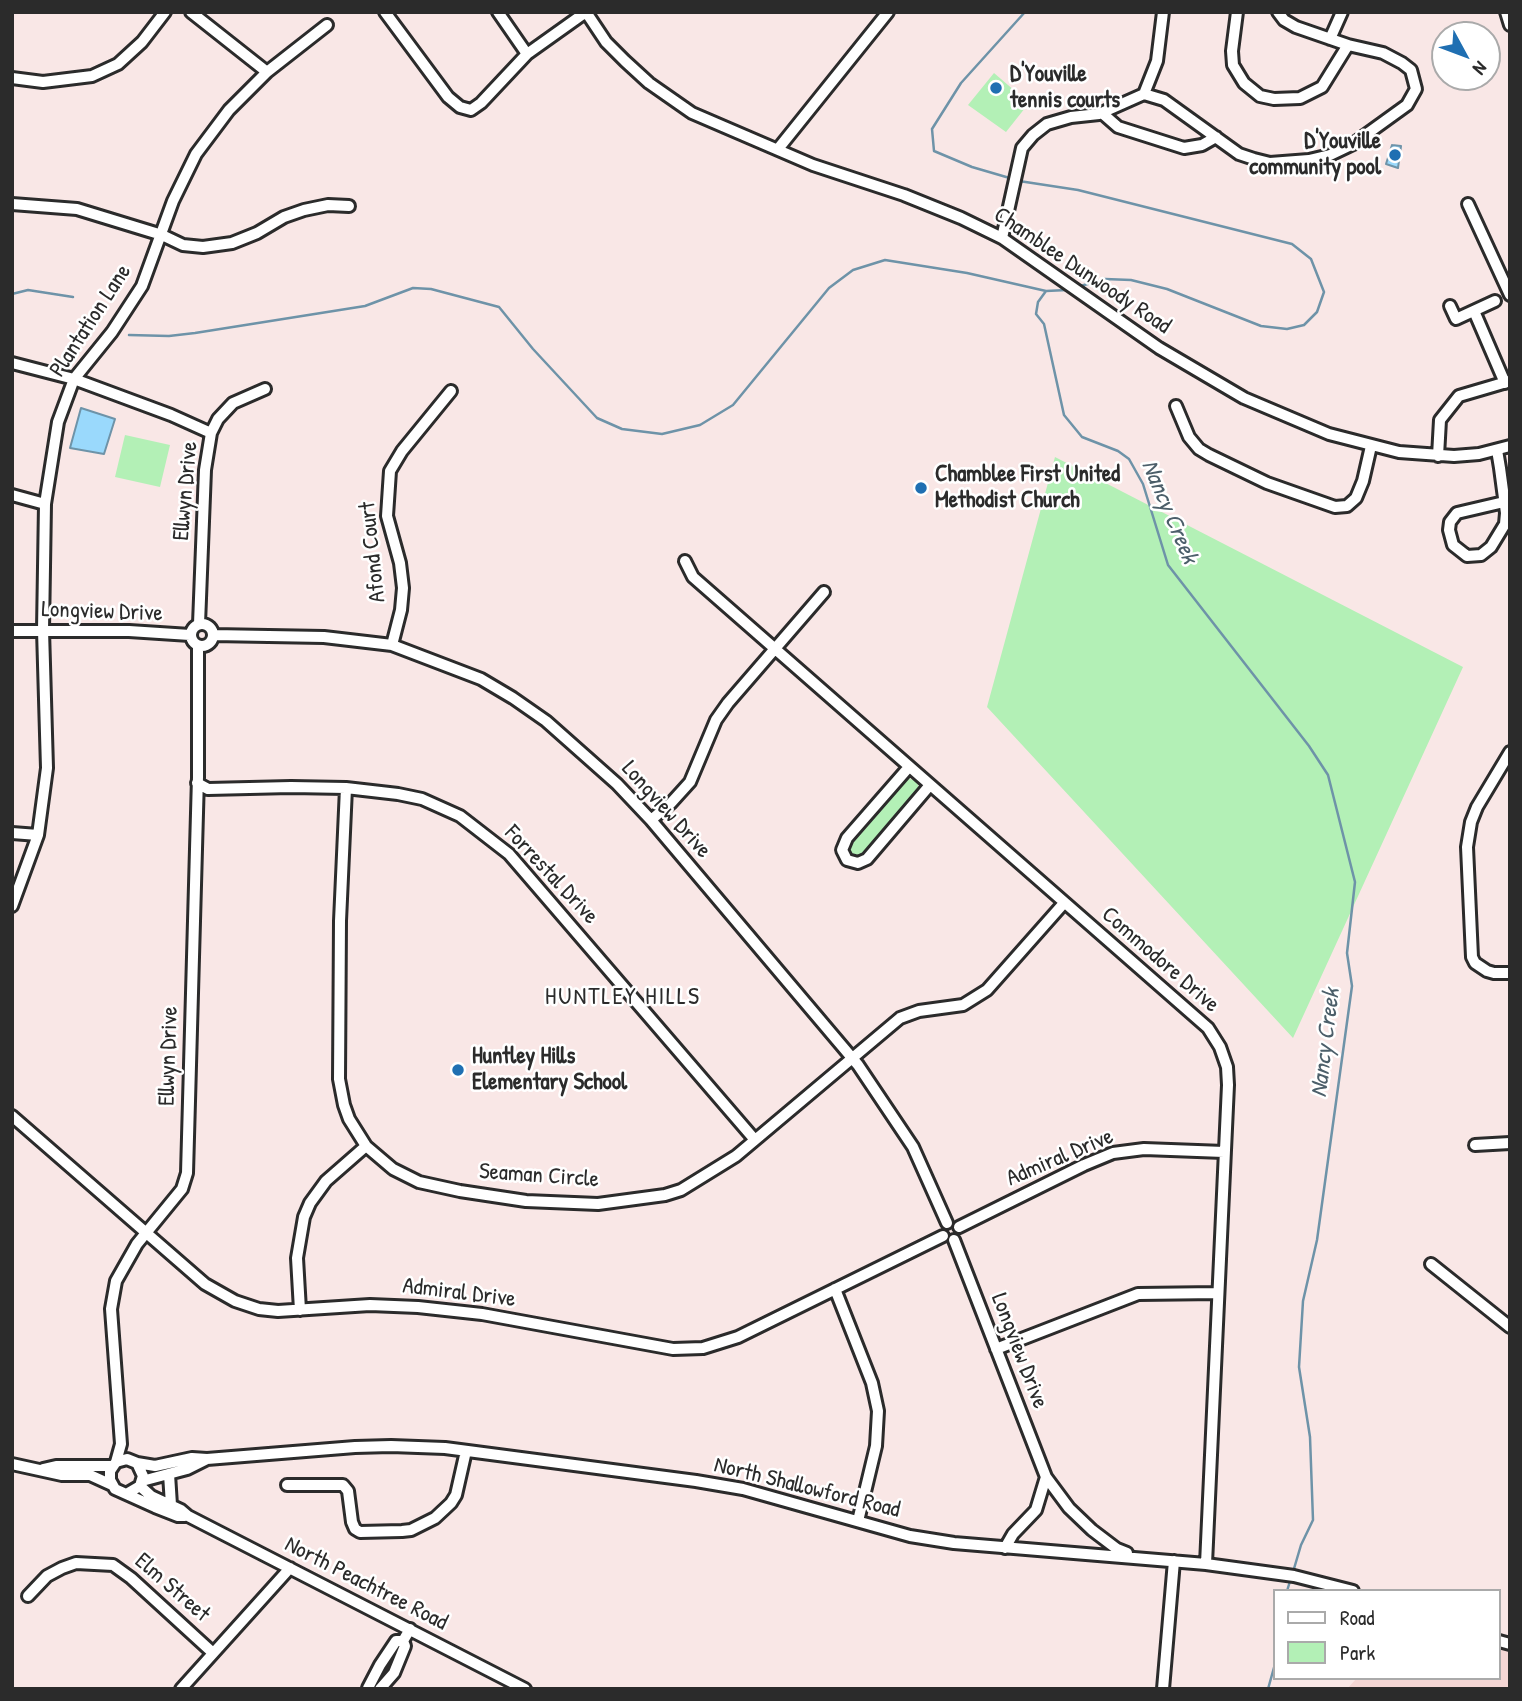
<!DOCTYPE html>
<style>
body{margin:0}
#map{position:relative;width:1522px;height:1701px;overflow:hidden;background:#f9e7e6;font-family:"Patrick Hand",sans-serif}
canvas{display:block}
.frame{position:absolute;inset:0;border:14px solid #2b2b2b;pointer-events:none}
.legend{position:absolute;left:1273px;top:1589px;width:228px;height:91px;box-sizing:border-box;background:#fff;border:2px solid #aaa;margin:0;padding:9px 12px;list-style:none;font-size:21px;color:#2b2b2b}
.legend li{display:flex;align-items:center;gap:14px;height:35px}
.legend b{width:35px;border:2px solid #aaa}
.north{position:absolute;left:1431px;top:21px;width:70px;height:70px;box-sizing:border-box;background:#fff;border:2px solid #aaa;border-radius:50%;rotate:131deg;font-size:19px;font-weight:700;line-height:28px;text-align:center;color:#2b2b2b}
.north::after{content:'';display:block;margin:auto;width:24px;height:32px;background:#1f6fb2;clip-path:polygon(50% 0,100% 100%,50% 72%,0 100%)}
</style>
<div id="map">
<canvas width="1522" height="1701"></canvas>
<div class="frame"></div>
<ul class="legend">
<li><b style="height:9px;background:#fff"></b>Road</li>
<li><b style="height:19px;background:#b3f0b6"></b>Park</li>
</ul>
<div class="north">N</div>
</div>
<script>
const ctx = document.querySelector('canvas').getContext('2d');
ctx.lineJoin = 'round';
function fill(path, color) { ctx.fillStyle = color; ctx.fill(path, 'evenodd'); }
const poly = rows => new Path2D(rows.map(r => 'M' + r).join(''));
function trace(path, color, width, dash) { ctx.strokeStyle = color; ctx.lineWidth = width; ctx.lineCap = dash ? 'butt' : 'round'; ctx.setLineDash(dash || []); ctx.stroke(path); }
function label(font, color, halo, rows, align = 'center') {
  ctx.font = font + ' "Patrick Hand",sans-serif'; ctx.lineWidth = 5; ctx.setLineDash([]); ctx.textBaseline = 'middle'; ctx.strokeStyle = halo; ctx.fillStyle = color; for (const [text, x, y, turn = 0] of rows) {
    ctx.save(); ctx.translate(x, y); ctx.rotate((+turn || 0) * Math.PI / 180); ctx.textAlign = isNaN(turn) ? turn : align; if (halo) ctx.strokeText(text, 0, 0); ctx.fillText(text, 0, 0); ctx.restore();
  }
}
const built = poly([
 [1499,1645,1510,1649,1510,1689,1347,1689,1357,1678,1499,1678]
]);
const green = poly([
 [994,73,1029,103,1006,132,968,105],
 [125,435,170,445,160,487,115,477],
 [1055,457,1463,667,1293,1038,987,707],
 [907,778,917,781,919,789,861,856,851,856,847,849,849,845]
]);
const water = poly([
 [1392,145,1401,146,1398,168,1386,164,1392,145],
 [81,408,115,419,104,454,70,448,81,408]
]);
const stream = poly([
 [1013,179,972,167,934,151,932,129,961,83,1025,12],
 [1019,181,1078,190,1292,244,1311,259,1324,292,1317,312,1304,325,1287,329,1261,326,1167,289,1131,280,1105,279,1077,287],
 [1046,291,1038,302,1036,314,1044,324,1064,415,1082,437,1118,451,1129,459,1143,484,1168,565,1309,746,1328,775,1355,882,1347,953,1352,986,1317,1240,1303,1301,1299,1367,1310,1437,1313,1520,1301,1545,1293,1572],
 [12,294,28,290,73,297],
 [129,335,169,336,195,333,365,306,413,288,431,289,499,307,533,349,597,418,622,429,662,434,700,425,733,405,829,288,853,270,885,260,967,273,1046,291,1067,290],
 [1287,1591,1291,1578],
 [1268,1689,1275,1664]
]);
const minor = poly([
 [191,12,267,72],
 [385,12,448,97,460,107,471,110,481,103,527,54,498,12],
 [586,12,606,42,625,61,649,83,692,113,813,165,904,195,961,218,1002,238,1159,348,1244,398,1329,434,1399,452,1454,456,1479,454,1510,446],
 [1237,12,1232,51,1233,65,1244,83,1260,96,1274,99,1300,98,1322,87,1348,45,1296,27,1284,20,1278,12],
 [1506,12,1510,25],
 [1330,39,1342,12],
 [527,54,586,12],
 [12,78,43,82,92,76,118,64,142,42,165,12],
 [1144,94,1157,61,1163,12],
 [1102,113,1118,127,1184,148,1202,145,1216,137],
 [778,149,888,12],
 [12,204,77,209,162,235,183,245,203,247,232,243,257,233,284,217,304,210,328,205,349,206],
 [1468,204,1510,295],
 [1002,238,1022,148,1033,135,1047,124,1071,117,1099,114,1144,94,1164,100,1239,154,1254,159,1270,163,1309,160,1330,155,1353,144,1407,105,1416,89,1411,70,1402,63,1383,53,1348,45],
 [1450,306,1456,319,1495,301],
 [1474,311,1505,383],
 [12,363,74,379,171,415,211,433],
 [1176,406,1189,437,1199,449,1209,455,1267,483,1335,507,1347,506,1356,498,1363,481,1371,446],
 [1497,450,1500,468,1506,513,1505,524,1491,547,1481,555,1467,556,1453,545,1449,530,1450,522,1457,513,1504,502],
 [1438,456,1440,420,1459,396,1510,381],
 [12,495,45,504],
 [685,561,693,577,1208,1028,1220,1047,1227,1067,1228,1085,1206,1564],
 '191 635a11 11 0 1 1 22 0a11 11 0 1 1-22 0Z',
 [199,624,205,470,211,433,218,419,233,403,265,389],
 [12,631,129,631,190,635],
 [213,635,324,637,392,645,481,679,513,698,546,721,617,784,651,820,858,1065,913,1147,947,1223],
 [392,645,401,610,403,588,400,563,387,516,390,471,402,451,451,391],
 [1510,752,1477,807,1471,822,1467,847,1472,957,1475,963,1487,971,1494,973,1510,973],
 [909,767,847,838,842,850,847,860,858,863,867,859,930,785],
 [197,783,208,789,291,787,346,788,398,794,422,799,460,816,509,854,755,1140],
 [346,788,340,921,339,1079,344,1105,349,1119,366,1146,393,1169,419,1182,460,1191,526,1201,598,1204,665,1195,681,1190,736,1156,900,1018,919,1011,963,1005,987,990,1064,903],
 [651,820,671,803,690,782,716,720,728,703,824,592],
 [12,833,38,835],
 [12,906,38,835,47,768,43,630,45,504,58,422,74,379,112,332,142,286,173,201,196,154,229,110,267,72,327,25],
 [12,1116,205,1284,235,1301,259,1309,278,1311,370,1305,418,1307,482,1314,673,1349,703,1348,738,1337,943,1236],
 [1475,1145,1510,1143],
 [959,1227,1084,1165,1113,1153,1144,1149,1224,1152],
 [954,1240,1046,1477,1069,1508,1092,1530,1117,1549,1127,1553],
 [1431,1264,1510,1327],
 [835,1289,872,1383,878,1411,876,1446,858,1521],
 [300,1310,297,1258,304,1217,310,1203,326,1181,366,1146],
 [996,1349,1138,1294,1218,1293],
 [116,1462,121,1444,111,1309,116,1281,137,1244,182,1189,187,1173,198,777,198,646],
 [137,1463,155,1466,192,1458,207,1459,355,1447,391,1446,445,1448,696,1481,743,1489,910,1536,954,1543,1206,1564,1294,1576,1353,1591],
 [12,1464,62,1475,90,1475,112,1485],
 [43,1469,56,1466,113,1466],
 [169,1474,171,1505],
 [142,1481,187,1469,207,1459],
 [287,1485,343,1485,348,1491,352,1522,355,1529,360,1532,402,1531,411,1530,435,1518,451,1503,456,1495,466,1451],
 [140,1486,151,1496,181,1510,188,1516,525,1689],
 [128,1493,140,1486,143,1476,137,1463,127,1459,116,1462,110,1471,110,1480,115,1489,155,1507,178,1516,185,1516],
 [1005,1548,1013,1534,1036,1510,1046,1477],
 [28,1596,47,1576,62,1568,76,1563,113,1565,131,1578,213,1653],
 [1499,1641,1510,1644],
 [368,1688,380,1665,396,1641,403,1641],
 [181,1689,290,1568],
 [380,1689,394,1673,405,1646,403,1641,410,1629],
 [1163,1689,1174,1561]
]);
const markers = [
 [996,88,7,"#1f6fb2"],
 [1395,155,7,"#1f6fb2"],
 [921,488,7,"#1f6fb2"],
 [458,1070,7,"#1f6fb2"]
];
const poiNames = [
 ["D'Youville",1010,75],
 ["tennis courts",1010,101],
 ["D'Youville",1381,142,"right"],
 ["community pool",1381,168,"right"],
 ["Chamblee First United",935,475],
 ["Methodist Church",935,501],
 ["Huntley Hills",472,1057],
 ["Elementary School",472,1083]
];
const streetNames = [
 ["Chamblee Dunwoody Road",1082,271,34],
 ["Plantation Lane",91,321,-57],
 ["Ellwyn Drive",186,491,-85],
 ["Afond Court",373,552,-96],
 ["Longview Drive",102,612,2],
 ["Longview Drive",666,810,48],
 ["Forrestal Drive",551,875,47],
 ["Commodore Drive",1160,960,41],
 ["Ellwyn Drive",169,1056,-88],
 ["Admiral Drive",1060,1158,-23],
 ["Seaman Circle",539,1176,4],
 ["Admiral Drive",459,1293,7],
 ["Longview Drive",1019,1351,69],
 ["North Shallowford Road",807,1488,14],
 ["North Peachtree Road",366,1584,27],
 ["Elm Street",172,1588,41]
];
const waterNames = [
 ["Nancy Creek",1169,512,67],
 ["Nancy Creek",1326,1043,-83]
];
const neighbourhoodNames = [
 ["HUNTLEY HILLS",623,998]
];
fill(built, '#f4d6d4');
fill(green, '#b3f0b6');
fill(water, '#9ad9fc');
trace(water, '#6e93a8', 2);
trace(stream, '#6e93a8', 2.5);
trace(minor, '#2b2b2b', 16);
trace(minor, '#fff', 10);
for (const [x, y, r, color] of markers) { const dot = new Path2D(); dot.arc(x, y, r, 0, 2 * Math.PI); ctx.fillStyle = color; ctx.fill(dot); trace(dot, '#fff', 2.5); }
label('bold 23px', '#2b2b2b', '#fff', poiNames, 'left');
label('23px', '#2b2b2b', '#fff', streetNames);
label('italic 24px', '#4c5f6a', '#fff', waterNames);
ctx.letterSpacing = '2px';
label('24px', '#2b2b2b', '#fff', neighbourhoodNames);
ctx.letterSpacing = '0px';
</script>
